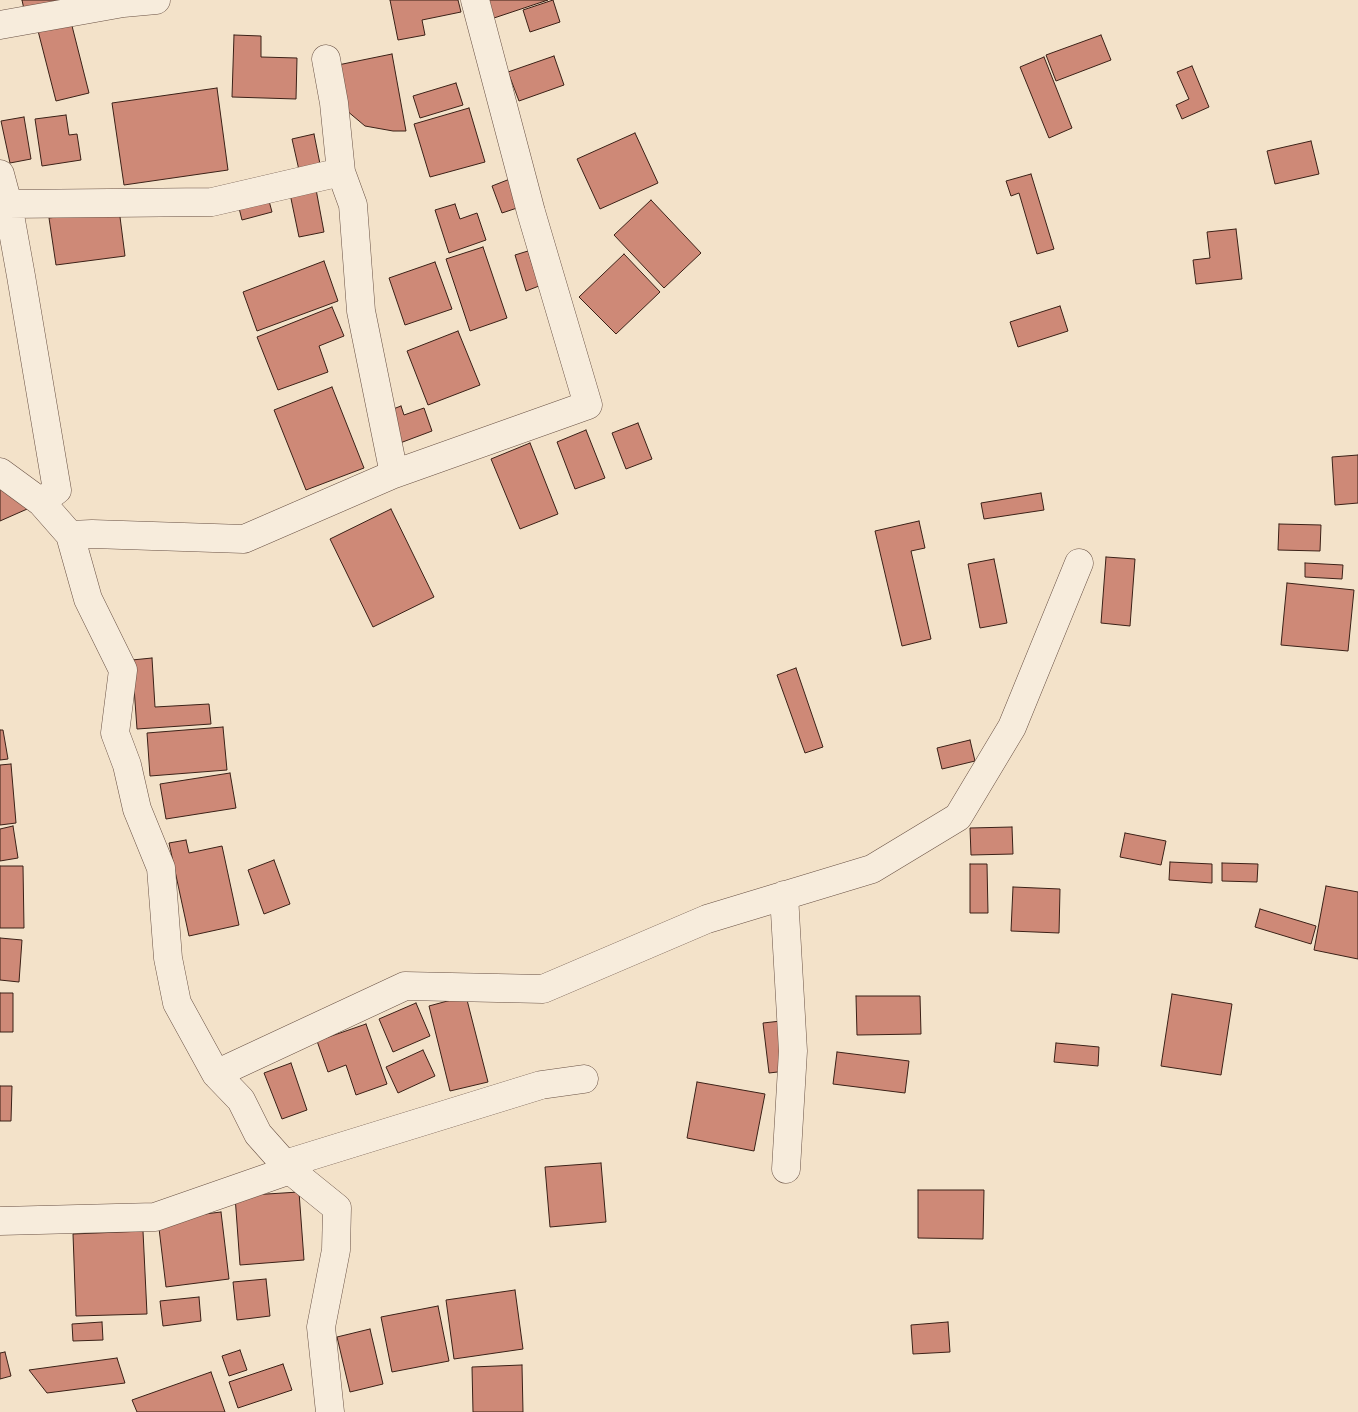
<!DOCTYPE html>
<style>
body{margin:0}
canvas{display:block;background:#f3e2c9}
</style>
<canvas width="1358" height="1412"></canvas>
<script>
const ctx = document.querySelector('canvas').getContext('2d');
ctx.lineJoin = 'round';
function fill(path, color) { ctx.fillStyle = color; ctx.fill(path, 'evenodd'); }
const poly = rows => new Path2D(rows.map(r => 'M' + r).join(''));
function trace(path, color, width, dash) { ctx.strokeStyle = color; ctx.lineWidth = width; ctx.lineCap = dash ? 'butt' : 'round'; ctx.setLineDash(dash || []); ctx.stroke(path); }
const building = poly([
 [22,0,63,0,25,14,22,0],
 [390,0,458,0,461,12,422,20,425,35,398,40,390,0],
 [481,0,548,0,488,20,481,0],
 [553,0,560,22,530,32,523,10,553,0],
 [69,14,89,93,56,101,36,23,69,14],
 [234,35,261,36,261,57,297,58,296,99,232,97,234,35],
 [1101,35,1111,60,1056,81,1046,55,1101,35],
 [392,54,406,131,393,131,365,126,346,110,333,66,392,54],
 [554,56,564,85,519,101,508,72,554,56],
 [1044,57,1072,128,1049,138,1020,67,1044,57],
 [1192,66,1209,107,1182,119,1176,105,1189,99,1177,72,1192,66],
 [456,83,463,105,420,118,413,96,456,83],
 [217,88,228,170,124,185,112,103,217,88],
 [469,108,485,162,430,177,414,124,469,108],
 [66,115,69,135,77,134,81,160,42,166,35,119,66,115],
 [24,117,31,159,10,163,1,121,24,117],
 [635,133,658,183,600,209,577,159,635,133],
 [314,134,322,174,301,179,292,139,314,134],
 [1311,141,1319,174,1275,184,1267,151,1311,141],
 [1031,174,1054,249,1037,254,1019,193,1011,196,1006,181,1031,174],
 [510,179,520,207,502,213,492,186,510,179],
 [315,184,324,232,299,237,289,189,315,184],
 [268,197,272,212,242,220,238,204,268,197],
 [651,200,701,253,664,288,614,235,651,200],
 [455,204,460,219,477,213,486,240,449,253,435,210,455,204],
 [119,209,125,256,56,265,49,218,119,209],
 [1236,229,1242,279,1196,284,1193,260,1210,258,1207,232,1236,229],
 [483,247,507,318,470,331,446,259,483,247],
 [528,251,539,286,526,291,515,255,528,251],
 [624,254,660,292,616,334,579,297,624,254],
 [324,261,338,301,257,331,243,292,324,261],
 [435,262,452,309,405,325,389,278,435,262],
 [1060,306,1068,331,1018,347,1010,322,1060,306],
 [332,307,344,336,319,346,328,372,278,390,257,337,332,307],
 [458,331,480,385,428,405,407,351,458,331],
 [332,387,364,468,306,490,274,410,332,387],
 [401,406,404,415,424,408,432,431,400,443,388,411,401,406],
 [638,423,652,459,626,469,612,433,638,423],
 [586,430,605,478,575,489,557,442,586,430],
 [530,443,558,514,520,529,491,459,530,443],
 [1358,455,1358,503,1335,505,1332,457,1358,455],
 [0,483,34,506,0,521,0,483],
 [1041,493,1044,510,984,519,981,503,1041,493],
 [391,509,434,597,373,627,330,539,391,509],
 [919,521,925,548,911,551,931,639,902,646,875,531,919,521],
 [1279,524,1321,525,1320,551,1278,550,1279,524],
 [1106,557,1135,559,1130,626,1101,623,1106,557],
 [994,559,1007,623,980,628,968,564,994,559],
 [1305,563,1343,565,1342,579,1305,577,1305,563],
 [1287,583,1354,590,1348,651,1281,645,1287,583],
 [152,658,155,707,209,704,211,724,137,729,132,660,152,658],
 [796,668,823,747,805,753,777,675,796,668],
 [223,727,227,770,150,776,147,733,223,727],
 [0,730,3,730,8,759,0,760,0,730],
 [970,740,975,761,942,769,937,748,970,740],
 [11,764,16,823,0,825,0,765,11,764],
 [230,773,236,808,166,819,160,784,230,773],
 [13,826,18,858,0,861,0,829,13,826],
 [1012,827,1013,854,971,855,970,828,1012,827],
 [1125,833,1166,841,1161,865,1120,857,1125,833],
 [186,840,189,853,222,846,239,925,189,936,169,843,186,840],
 [274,860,290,904,264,914,248,870,274,860],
 [1170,862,1212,864,1212,883,1169,880,1170,862],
 [1222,863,1258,864,1257,882,1222,881,1222,863],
 [970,864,987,864,988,913,970,913,970,864],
 [0,866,23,866,24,928,0,928,0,866],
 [1326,886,1358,892,1358,959,1314,950,1326,886],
 [1013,887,1060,889,1059,933,1011,931,1013,887],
 [1260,909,1316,926,1311,944,1255,927,1260,909],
 [0,938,22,940,19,982,0,980,0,938],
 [0,993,13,993,13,1032,0,1032,0,993],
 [1172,994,1232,1004,1221,1075,1161,1066,1172,994],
 [466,996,488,1082,450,1091,429,1006,466,996],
 [856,996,920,996,921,1034,857,1035,856,996],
 [416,1003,430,1036,393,1052,379,1019,416,1003],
 [781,1021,786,1071,769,1073,763,1023,781,1021],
 [366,1024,387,1084,356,1095,346,1065,328,1072,317,1041,366,1024],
 [1056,1043,1099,1047,1098,1066,1054,1062,1056,1043],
 [423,1050,435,1076,398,1093,386,1067,423,1050],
 [837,1052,909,1061,905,1093,833,1084,837,1052],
 [291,1063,307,1110,282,1119,264,1073,291,1063],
 [697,1082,765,1094,754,1151,687,1138,697,1082],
 [0,1086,12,1086,11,1121,0,1121,0,1086],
 [601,1163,606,1222,550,1227,545,1167,601,1163],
 [918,1190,984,1190,983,1239,918,1238,918,1190],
 [299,1192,304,1260,240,1265,235,1196,299,1192],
 [221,1212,229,1279,166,1287,158,1220,221,1212],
 [143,1231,147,1314,76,1316,73,1234,143,1231],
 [266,1279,270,1316,237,1320,233,1282,266,1279],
 [515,1290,523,1349,454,1359,446,1300,515,1290],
 [199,1297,201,1321,163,1326,160,1301,199,1297],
 [438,1306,449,1361,392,1372,381,1317,438,1306],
 [102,1322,103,1340,73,1341,72,1324,102,1322],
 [948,1322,950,1352,913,1354,911,1325,948,1322],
 [370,1329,383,1384,350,1392,337,1337,370,1329],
 [240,1350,247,1370,229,1376,222,1356,240,1350],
 [5,1352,11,1376,0,1379,0,1353,5,1352],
 [117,1358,125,1383,47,1393,29,1370,117,1358],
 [283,1364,292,1390,238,1408,229,1382,283,1364],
 [522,1365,523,1412,473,1412,472,1367,522,1365],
 [211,1372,225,1412,137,1412,132,1400,211,1372]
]);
const minor = poly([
 [0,25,123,3,156,0],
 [326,59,334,103,341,172,353,205,361,311,394,474],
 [0,174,8,204,21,276,57,490,41,502],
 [0,201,8,204,212,202,341,172],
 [0,472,41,502,70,535,88,599,123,670,115,733,127,765,137,809,161,868,168,958,177,1003,216,1074,241,1100,258,1134,290,1170,337,1208,336,1250,321,1327,330,1412],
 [70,535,92,534,244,539,394,474,588,405,531,212,475,0],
 [784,895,793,1051,786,1169],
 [216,1074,405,986,543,989,707,919,872,869,958,817,1012,727,1079,563],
 [285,1164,541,1085,584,1079],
 [0,1221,155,1217,290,1170]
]);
fill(building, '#ce8977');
trace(building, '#3b2117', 1);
trace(minor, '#695144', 29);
trace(minor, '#f7ecdc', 28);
</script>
